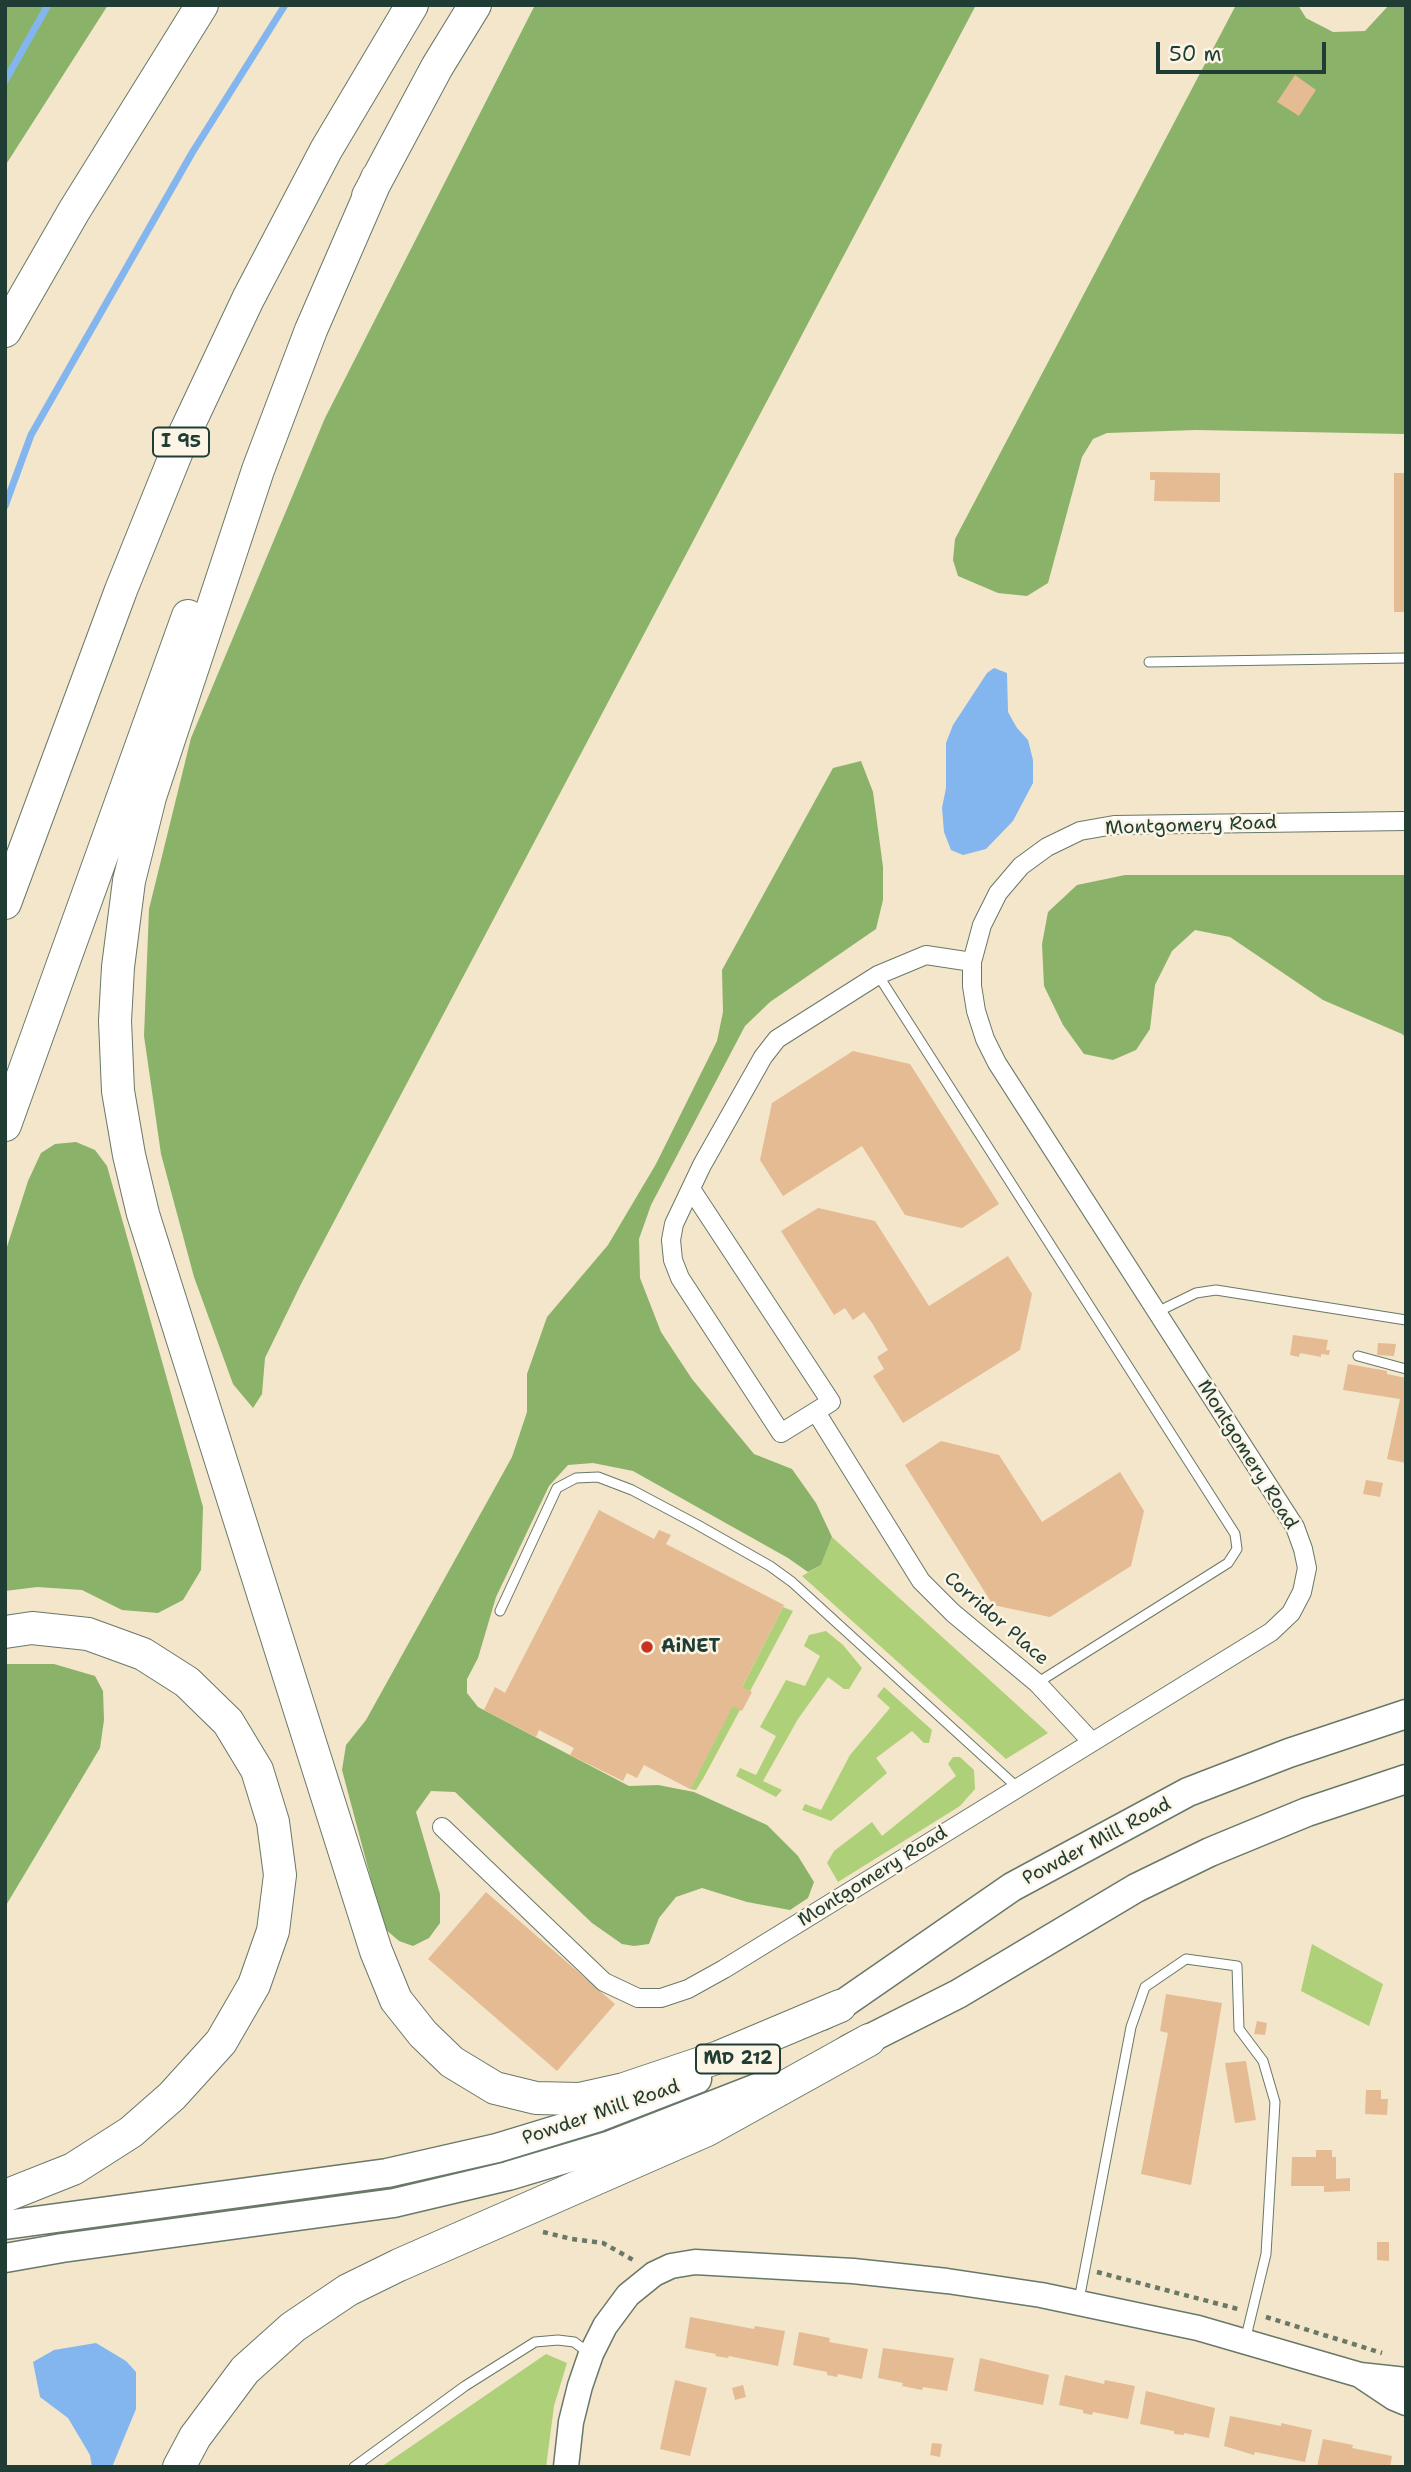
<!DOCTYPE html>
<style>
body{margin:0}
#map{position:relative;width:1411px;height:2472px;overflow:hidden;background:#f3e6ca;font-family:"Shantell Sans",sans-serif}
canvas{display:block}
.frame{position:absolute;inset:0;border:7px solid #1f3d34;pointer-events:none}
.scale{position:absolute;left:1156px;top:42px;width:170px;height:32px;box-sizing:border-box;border:4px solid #1f3d34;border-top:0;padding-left:9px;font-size:21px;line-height:24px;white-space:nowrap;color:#1f3d34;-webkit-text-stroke:5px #fcf5e5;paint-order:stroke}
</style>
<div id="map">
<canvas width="1411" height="2472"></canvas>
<div class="frame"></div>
<div class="scale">50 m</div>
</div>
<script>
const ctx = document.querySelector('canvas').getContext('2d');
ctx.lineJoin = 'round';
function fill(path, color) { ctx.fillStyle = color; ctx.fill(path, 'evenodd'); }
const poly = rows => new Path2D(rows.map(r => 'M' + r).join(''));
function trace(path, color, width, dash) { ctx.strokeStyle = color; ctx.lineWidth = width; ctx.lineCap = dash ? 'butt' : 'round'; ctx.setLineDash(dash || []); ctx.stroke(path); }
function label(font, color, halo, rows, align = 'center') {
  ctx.font = font + ' "Shantell Sans",sans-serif'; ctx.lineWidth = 5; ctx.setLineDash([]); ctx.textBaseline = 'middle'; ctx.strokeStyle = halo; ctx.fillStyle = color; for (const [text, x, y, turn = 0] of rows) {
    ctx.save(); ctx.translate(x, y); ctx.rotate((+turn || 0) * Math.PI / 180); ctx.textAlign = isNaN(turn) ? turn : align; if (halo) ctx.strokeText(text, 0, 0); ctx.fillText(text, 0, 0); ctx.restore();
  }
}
const green = poly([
 [832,1537,1048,1733,1006,1759,802,1576,821,1565],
 [783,1607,793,1611,704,1777,696,1790,690,1789],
 [826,1631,843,1645,862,1668,849,1689,844,1689,828,1677,798,1719,763,1781,782,1790,776,1797,736,1776,740,1768,756,1775,776,1736,760,1727,786,1680,805,1686,820,1656,804,1646,809,1635],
 [884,1687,932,1730,929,1743,924,1743,912,1731,876,1758,887,1773,831,1821,802,1810,805,1804,821,1810,850,1755,890,1708,877,1696],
 [953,1757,960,1757,974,1770,975,1789,960,1806,838,1882,827,1863,834,1851,872,1822,882,1836,956,1776,948,1764],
 [1312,1944,1383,1984,1369,2026,1301,1991],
 [546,2354,567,2363,554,2406,546,2467,381,2467]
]);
const forest = poly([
 [5,5,108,5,5,166],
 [535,5,976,5,301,1284,265,1358,262,1394,253,1408,233,1384,194,1277,161,1154,144,1036,149,909,191,738,325,418],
 [1236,5,1298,5,1306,18,1333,32,1365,31,1389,5,1406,5,1406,434,1196,430,1107,433,1093,439,1082,457,1048,583,1027,596,998,593,958,576,953,560,955,539],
 [861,761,873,792,883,867,883,900,876,929,770,1002,745,1026,651,1205,639,1239,640,1278,661,1332,692,1379,754,1454,792,1469,816,1503,832,1537,821,1565,808,1572,788,1558,633,1471,593,1463,568,1465,549,1486,496,1597,478,1658,467,1679,467,1693,478,1707,629,1786,658,1785,694,1792,767,1825,798,1856,814,1882,808,1898,790,1910,747,1902,702,1888,676,1897,659,1918,649,1944,634,1946,622,1944,592,1923,455,1792,431,1791,416,1812,440,1894,440,1923,429,1938,413,1946,399,1941,384,1928,342,1770,346,1745,366,1720,512,1457,527,1412,527,1374,547,1317,608,1245,656,1164,717,1041,723,1012,722,970,833,768],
 [1125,875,1406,875,1406,1038,1402,1034,1323,1000,1230,937,1195,930,1172,951,1155,985,1150,1029,1136,1050,1113,1060,1084,1054,1063,1025,1044,986,1042,944,1048,912,1077,885],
 [76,1142,95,1150,107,1166,203,1507,201,1570,183,1600,158,1613,122,1610,82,1590,37,1587,5,1591,5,1253,28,1181,41,1153,55,1144],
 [5,1664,54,1664,95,1676,103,1691,104,1720,100,1748,5,1907]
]);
const water = poly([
 [994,668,1007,673,1008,712,1017,728,1028,740,1033,760,1033,783,1013,821,986,849,963,855,951,850,944,832,942,808,946,788,946,743,953,725,987,673],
 [96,2343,126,2361,136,2372,136,2409,112,2467,92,2467,90,2455,68,2418,40,2397,33,2362,54,2350]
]);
const stream = poly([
 [5,81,48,5],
 [5,506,31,435,192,153,285,5]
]);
const building = poly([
 [1295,75,1316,90,1299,116,1277,102],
 [1150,472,1220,473,1220,502,1154,501,1155,480,1150,480],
 [1394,473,1406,473,1406,612,1394,612],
 [853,1051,910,1064,999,1204,962,1228,905,1215,862,1146,783,1196,760,1160,772,1103],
 [818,1208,875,1221,929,1306,1008,1256,1032,1294,1020,1350,903,1423,873,1376,884,1369,877,1357,888,1350,872,1323,864,1312,853,1320,845,1308,834,1315,781,1231],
 [1293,1335,1328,1340,1326,1350,1330,1350,1329,1355,1321,1354,1321,1357,1300,1353,1299,1357,1290,1355],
 [1378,1343,1396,1344,1394,1356,1377,1355],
 [1348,1364,1387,1371,1387,1374,1406,1378,1406,1463,1387,1459,1400,1399,1343,1390],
 [941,1441,999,1455,1042,1522,1120,1472,1144,1511,1131,1566,1050,1617,993,1605,905,1465],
 [1366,1480,1383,1483,1380,1497,1363,1494],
 [599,1510,654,1539,659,1530,671,1535,666,1544,784,1605,742,1687,752,1692,742,1711,733,1706,690,1789,644,1765,637,1778,627,1773,623,1781,570,1755,574,1748,539,1730,536,1737,484,1710,495,1687,505,1693],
 [486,1892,615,2004,557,2071,428,1959],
 [1166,1994,1222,2003,1191,2185,1141,2174,1168,2033,1160,2031],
 [1257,2021,1267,2023,1265,2035,1254,2034],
 [1246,2061,1256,2120,1235,2123,1225,2063],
 [1366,2090,1381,2090,1381,2099,1388,2099,1387,2115,1365,2114],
 [1316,2150,1332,2150,1332,2157,1336,2157,1336,2179,1350,2178,1350,2191,1324,2192,1324,2186,1291,2186,1292,2157,1316,2157],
 [1377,2242,1389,2242,1389,2261,1377,2260],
 [690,2317,754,2329,755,2326,785,2331,778,2366,729,2356,728,2358,715,2356,716,2354,685,2348],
 [799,2332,830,2338,829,2342,868,2349,862,2379,838,2374,837,2377,827,2375,827,2372,793,2365],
 [883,2348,954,2358,947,2391,923,2387,922,2390,902,2386,903,2383,878,2378],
 [980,2358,1049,2375,1043,2405,974,2391],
 [1065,2375,1104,2384,1105,2380,1135,2386,1128,2419,1093,2412,1092,2415,1083,2413,1083,2410,1059,2405],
 [675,2380,707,2388,690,2456,660,2449],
 [743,2385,746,2397,735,2400,732,2388],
 [1146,2391,1215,2408,1209,2438,1184,2433,1184,2435,1174,2434,1174,2431,1140,2424],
 [1230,2416,1281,2426,1281,2423,1312,2430,1305,2462,1255,2452,1254,2455,1224,2446],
 [1323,2439,1353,2445,1352,2448,1392,2456,1390,2467,1317,2467],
 [932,2443,942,2444,940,2457,930,2455]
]);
const path = poly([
 [543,2232,572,2239,603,2243,635,2261],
 [1097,2272,1238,2309],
 [1266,2317,1382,2353]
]);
const lane = poly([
 [1149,662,1406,658],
 [878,975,1235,1534,1237,1549,1228,1563,1037,1683],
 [1157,1312,1196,1293,1216,1290,1406,1320],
 [1358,1356,1406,1369],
 [500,1611,557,1488,576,1478,598,1477,632,1490,696,1524,770,1566,792,1582,1018,1788],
 [1079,2300,1131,2027,1145,1987,1186,1959,1237,1966,1239,2029,1263,2061,1275,2102,1266,2254,1245,2341],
 [354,2467,465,2386,535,2342,558,2340,574,2342,589,2353]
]);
const street = poly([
 [691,1189,831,1402,781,1433,680,1278,673,1260,671,1240,674,1224,702,1165,763,1057,777,1039,878,975,926,955,972,962],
 [816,1412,921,1581,953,1613,1037,1683,1092,1742],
 [442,1827,604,1982,638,1998,661,1998,688,1989,724,1969,1271,1632,1291,1613,1302,1592,1307,1568,1303,1549,1295,1527,997,1063,985,1039,976,1011,972,986,972,962,982,925,998,893,1021,866,1047,847,1080,831,1114,825,1406,821]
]);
const secondary = poly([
 [1361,2376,1394,2398,1406,2403],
 [566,2467,571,2422,580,2386,591,2354,605,2326,628,2295,654,2274,671,2266,695,2262,853,2271,947,2281,1041,2295,1198,2328,1360,2375,1406,2380]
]);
const primary = poly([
 [821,2016,840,2006,1012,1887,1188,1792,1289,1753,1406,1714],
 [849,2049,958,1994,1136,1888,1210,1852,1307,1812,1406,1779],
 [5,2225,387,2173,497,2148,599,2117,697,2079],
 [5,2258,62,2248,394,2203,508,2176,608,2146,767,2084]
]);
const highway = poly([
 [377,178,311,330,258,470,150,797,129,881,118,967,115,1021,118,1091,129,1155,143,1214,376,1951,396,2000,423,2034,452,2062,495,2088,536,2098,579,2099,624,2089,719,2057,840,2006],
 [368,196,437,67,475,5],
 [5,331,74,211,202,5],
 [5,903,121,590,182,439,248,299,326,150,412,5],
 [5,1125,188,616],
 [5,1632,32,1628,88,1634,143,1654,187,1682,228,1722,257,1770,273,1822,280,1875,273,1931,254,1985,221,2042,172,2096,131,2132,73,2169,5,2196],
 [179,2467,195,2437,245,2370,293,2327,348,2290,399,2265,707,2130,869,2040]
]);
const markers = [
 [647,1647,7,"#c8321e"]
];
const shields = [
 [181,442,56],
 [738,2059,84]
];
const shieldNames = [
 ["I 95",181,442],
 ["MD 212",738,2059]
];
const streetNames = [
 ["Montgomery Road",1191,826,-2],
 ["Montgomery Road",1247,1455,58],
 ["Corridor Place",996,1619,41],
 ["Powder Mill Road",1097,1842,-28],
 ["Montgomery Road",873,1877,-32],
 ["Powder Mill Road",601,2113,-19]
];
const poiNames = [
 ["AiNET",661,1647]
];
fill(green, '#aed079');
fill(forest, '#8ab269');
fill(water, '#83b5ef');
trace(stream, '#83b5ef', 7);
fill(building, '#e4bb93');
trace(lane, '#697868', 11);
trace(street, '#697868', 20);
trace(secondary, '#697868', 27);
trace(primary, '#697868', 31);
trace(highway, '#697868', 34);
trace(path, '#697868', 4.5, [5, 5]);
trace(lane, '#fff', 9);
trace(street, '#fff', 18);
trace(secondary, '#fff', 24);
trace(primary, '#fff', 28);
trace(highway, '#fff', 32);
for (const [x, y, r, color] of markers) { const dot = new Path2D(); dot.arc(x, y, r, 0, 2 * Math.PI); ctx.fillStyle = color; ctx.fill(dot); trace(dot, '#fcf5e5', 2.5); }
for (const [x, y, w] of shields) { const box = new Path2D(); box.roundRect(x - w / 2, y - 14.5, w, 29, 5); ctx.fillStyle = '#fcf5e5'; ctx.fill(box); trace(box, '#1f3d34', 2); }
label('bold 18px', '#1f3d34', null, shieldNames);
label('19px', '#1f3d34', '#fcf5e5', streetNames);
label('bold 19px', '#1f3d34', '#fcf5e5', poiNames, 'left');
</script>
